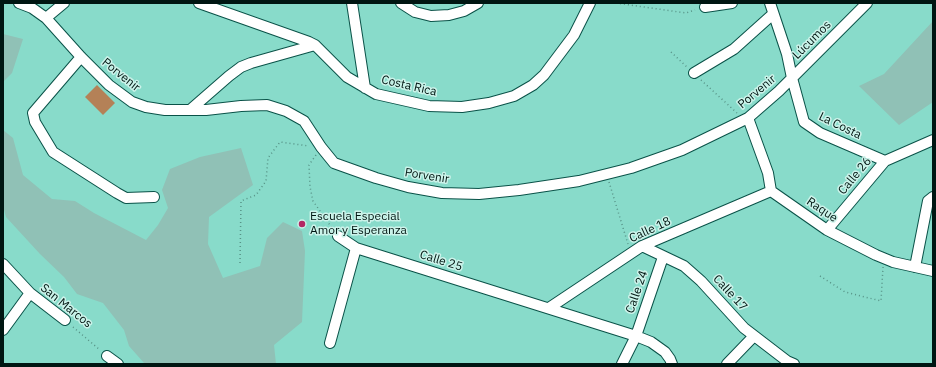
<!DOCTYPE html>
<meta charset="utf-8">
<style>
body{margin:0}
#map{position:relative;width:936px;height:367px;overflow:hidden;background:#88dbca;font-family:"IBM Plex Sans",sans-serif}
canvas{display:block}
.frame{position:absolute;inset:0;border:4px solid #001612;pointer-events:none}
</style>
<div id="map">
<canvas width="936" height="367"></canvas>
<div class="frame"></div>
</div>
<script>
const ctx = document.querySelector('canvas').getContext('2d');
ctx.lineJoin = 'round';
function fill(path, color) { ctx.fillStyle = color; ctx.fill(path, 'evenodd'); }
const poly = rows => new Path2D(rows.map(r => 'M' + r).join(''));
function trace(path, color, width, dash) { ctx.strokeStyle = color; ctx.lineWidth = width; ctx.lineCap = dash ? 'butt' : 'round'; ctx.setLineDash(dash || []); ctx.stroke(path); }
function label(font, color, halo, rows, align = 'center') {
  ctx.font = font + ' "IBM Plex Sans",sans-serif'; ctx.lineWidth = 3; ctx.setLineDash([]); ctx.textBaseline = 'middle'; ctx.strokeStyle = halo; ctx.fillStyle = color; for (const [text, x, y, turn = 0] of rows) {
    ctx.save(); ctx.translate(x, y); ctx.rotate((+turn || 0) * Math.PI / 180); ctx.textAlign = isNaN(turn) ? turn : align; if (halo) ctx.strokeText(text, 0, 0); ctx.fillText(text, 0, 0); ctx.restore();
  }
}
const green = poly([
 [933,21,933,102,899,125,859,86,884,74],
 [3,34,23,39,12,73,3,82],
 [3,130,13,138,23,175,52,199,75,201,94,213,146,240,158,225,168,208,162,190,170,169,200,157,241,148,253,185,209,217,208,244,223,278,260,266,267,238,283,222,302,231,305,251,302,322,274,345,276,364,147,364,144,363,129,346,124,330,103,303,77,294,64,277,40,254,6,217,3,206]
]);
const building = poly([
 [97,85,115,103,103,115,85,97]
]);
const path = poly([
 [616,3,686,13,695,10],
 [671,52,687,67],
 [701,80,737,113],
 [316,155,309,165,310,187,313,201,332,228],
 [609,182,628,244],
 [240,263,241,201,256,195,266,181,268,158,280,142,309,146],
 [820,276,845,292,881,301,883,267],
 [73,327,100,350]
]);
const minor = poly([
 [19,3,32,8,46,18,81,57,109,85,132,102,146,107,165,110,206,110,241,106,267,105,286,111,304,121,321,147,334,163,376,178,408,187,442,193,479,194,519,190,579,181,631,168,682,150,748,118,779,91,867,3],
 [199,3,309,42,315,45,347,77,376,94,429,106,462,107,489,103,514,96,533,85,544,75,574,35,590,3],
 [352,3,365,88],
 [401,3,415,12,431,16,449,15,464,11,478,3],
 [770,3,787,54,792,78,804,122,820,133,885,161],
 [705,7,732,3],
 [46,18,64,3],
 [81,57,33,113,35,122,53,152,117,193,126,198,154,197],
 [694,73,734,49,773,14],
 [190,110,229,76,241,67,251,63,315,45],
 [748,118,768,173,771,191,827,230,876,255,893,262,933,271],
 [827,230,885,161,933,140],
 [338,236,356,248,636,336,651,342,665,352,670,359,672,364],
 [642,246,684,266,701,281,744,328,787,361,794,364],
 [3,264,30,293,65,320],
 [915,267,928,201,933,197],
 [549,308,642,246,771,191],
 [3,330,30,293],
 [330,343,356,248],
 [107,356,118,364],
 [622,364,636,336,663,257],
 [727,364,754,336]
]);
const markers = [
 [302,224,4,"#b22763"]
];
const streetNames = [
 ["Lúcumos",812,40,-45],
 ["Porvenir",121,75,39],
 ["Costa Rica",409,86,13],
 ["Porvenir",757,92,-40],
 ["La Costa",840,126,26],
 ["Porvenir",427,176,9],
 ["Calle 26",855,176,-50],
 ["Raque",822,210,34],
 ["Calle 18",650,230,-25],
 ["Calle 25",441,261,17],
 ["Calle 24",637,292,-71],
 ["Calle 17",730,293,47],
 ["San Marcos",66,306,39]
];
const poiNames = [
 ["Escuela Especial",310,217],
 ["Amor y Esperanza",310,231]
];
fill(green, '#90c1b6');
fill(building, '#b48157');
trace(minor, '#0a5248', 12);
trace(path, '#579387', 1.5, [1, 3]);
trace(minor, '#fff', 10);
for (const [x, y, r, color] of markers) { const dot = new Path2D(); dot.arc(x, y, r, 0, 2 * Math.PI); ctx.fillStyle = color; ctx.fill(dot); trace(dot, '#ccf3ea', 1.5); }
label('12px', '#001612', '#ccf3ea', streetNames);
label('12px', '#001612', '#ccf3ea', poiNames, 'left');
</script>
